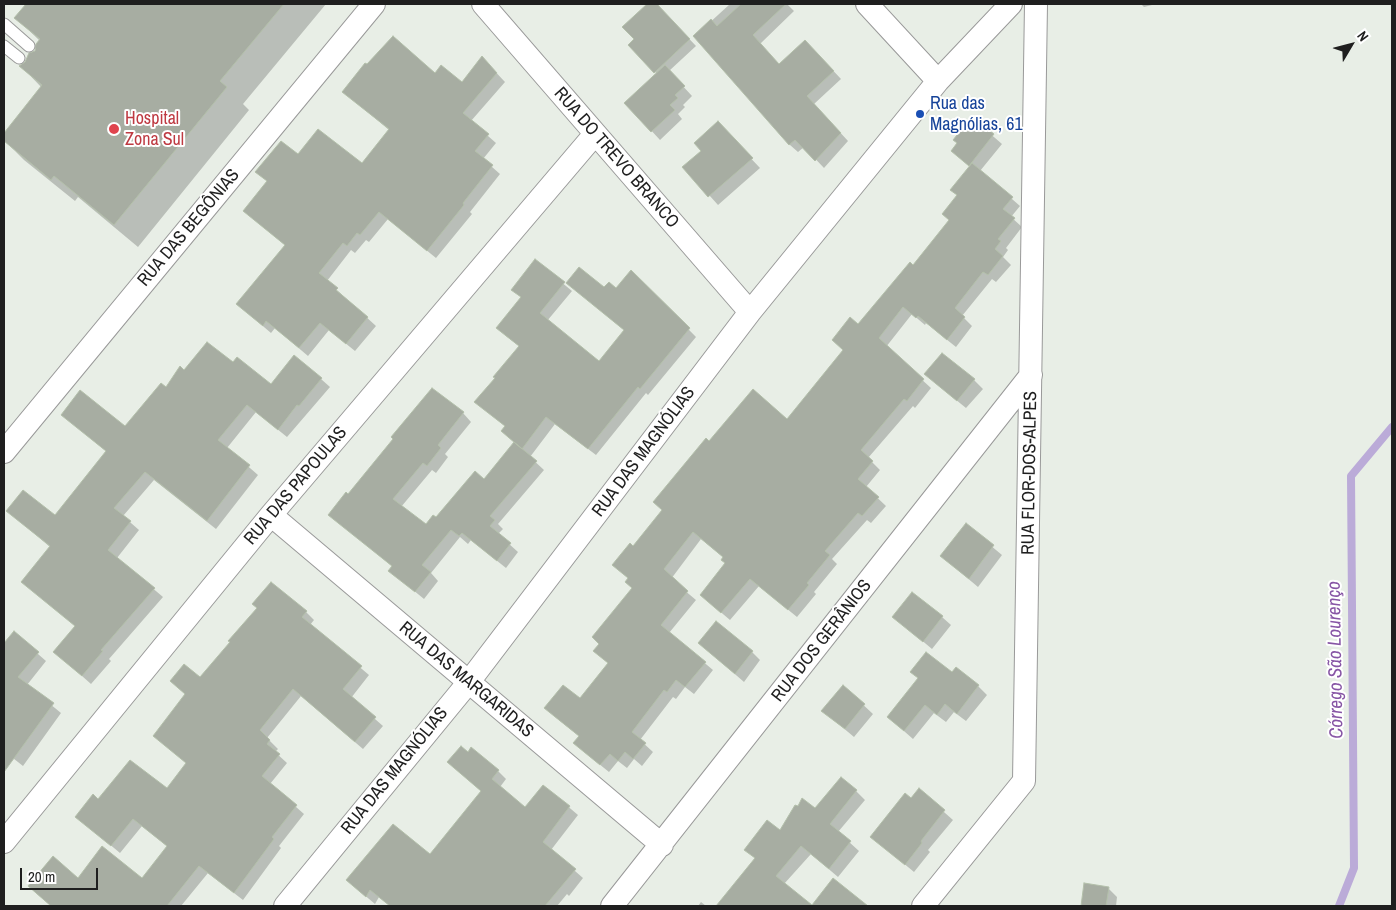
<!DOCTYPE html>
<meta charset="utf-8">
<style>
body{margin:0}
#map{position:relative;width:1396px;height:910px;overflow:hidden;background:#e8eee6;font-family:"Archivo Narrow",sans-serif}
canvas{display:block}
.frame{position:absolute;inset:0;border:5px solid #1f1f1f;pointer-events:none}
.north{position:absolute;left:1326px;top:20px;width:50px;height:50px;-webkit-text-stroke:4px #fff;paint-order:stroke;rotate:53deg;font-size:14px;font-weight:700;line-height:20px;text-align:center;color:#1f1f1f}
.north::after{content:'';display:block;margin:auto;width:18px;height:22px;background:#1f1f1f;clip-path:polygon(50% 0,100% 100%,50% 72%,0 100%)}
.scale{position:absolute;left:20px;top:868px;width:78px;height:22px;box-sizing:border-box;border:2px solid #1f1f1f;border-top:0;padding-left:6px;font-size:15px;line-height:18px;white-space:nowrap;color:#1f1f1f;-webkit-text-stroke:4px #fff;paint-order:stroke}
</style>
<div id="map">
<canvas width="1396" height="910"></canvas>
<div class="frame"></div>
<div class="north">N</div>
<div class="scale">20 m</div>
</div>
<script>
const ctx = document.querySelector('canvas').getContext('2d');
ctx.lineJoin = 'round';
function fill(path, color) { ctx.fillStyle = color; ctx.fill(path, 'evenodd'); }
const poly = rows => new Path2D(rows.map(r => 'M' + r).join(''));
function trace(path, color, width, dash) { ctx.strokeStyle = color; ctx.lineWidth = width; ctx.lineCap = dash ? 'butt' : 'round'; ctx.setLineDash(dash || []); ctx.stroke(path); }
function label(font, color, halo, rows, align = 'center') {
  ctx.font = font + ' "Archivo Narrow",sans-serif'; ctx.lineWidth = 4; ctx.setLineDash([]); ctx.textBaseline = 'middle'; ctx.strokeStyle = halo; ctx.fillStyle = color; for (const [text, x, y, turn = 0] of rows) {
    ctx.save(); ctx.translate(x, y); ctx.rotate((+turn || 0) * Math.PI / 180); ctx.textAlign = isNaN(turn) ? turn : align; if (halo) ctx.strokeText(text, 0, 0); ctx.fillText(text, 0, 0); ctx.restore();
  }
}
const shadow = poly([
 [23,4,326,4,243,104,249,110,138,247,78,197,75,201,24,160,4,140,4,135,42,88,21,66,36,51,40,41,16,18,25,6],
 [649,4,656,4,696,46,669,71,692,96,683,105,685,107,678,114,682,119,660,140,626,103,657,74,629,45,636,39,624,27],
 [730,4,787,4,794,11,760,44,780,66,813,49,841,79,814,104,848,141,824,168,804,147,798,152,790,145,695,36],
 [1141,4,1156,4,1144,7],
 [490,66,505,82,471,121,496,143,483,159,500,174,470,212,472,214,436,258,388,219,369,242,366,240,355,253,351,250,327,281,376,326,355,351,329,330,308,356,275,328,271,333,237,304,286,246,244,211,268,182,257,172,298,156,362,165,389,130,344,92,435,75,462,84],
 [972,118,1002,144,980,171,1020,206,1011,217,1022,227,1006,248,1008,250,1003,257,1011,265,996,282,992,279,962,316,972,326,956,347,926,323,925,325,912,314,886,347,931,388,915,408,913,406,868,458,880,470,866,487,886,506,871,523,867,520,832,559,837,564,814,592,816,594,797,617,759,586,730,620,710,603,727,564,724,558,701,539,671,579,696,600,669,633,713,670,694,694,685,687,676,699,673,697,640,740,653,752,642,766,634,759,627,768,618,761,609,772,583,751,580,737,554,716,580,700,609,664,595,651,633,588,629,579,614,565,633,547,663,511,709,442,788,421,844,350,858,325,913,267,950,220,958,196,952,190,970,167,952,151],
 [726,132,760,168,718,205,684,167],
 [536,261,572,291,547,321,600,363,625,331,568,283,617,290,631,271,696,337,648,395,646,393,596,455,555,424,530,457,544,470,498,524,503,529,498,534,518,552,506,568,471,540,468,544,460,537,431,573,438,581,424,599,390,571,393,567,330,515,349,496,463,413,471,422,445,454,448,457,436,473,432,470,401,507,426,526,485,480,515,442,506,427,476,402,497,378,519,346,506,336,522,298,513,290],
 [233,364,272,385,321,379,330,387,287,437,256,412,227,448,258,475,216,529,154,480,123,516,139,530,117,558,163,597,109,659,111,661,91,684,55,652,76,626,50,547,8,511,56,517,107,452,63,415,125,428,184,371],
 [974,380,983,389,966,408,934,382],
 [966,525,1002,555,978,587,941,556],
 [306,612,314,620,310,625,369,675,351,698,383,726,363,749,301,696,267,738,278,749,275,752,287,763,270,784,304,814,279,846,281,848,243,900,208,873,181,906,51,906,37,894,29,886,78,880,142,879,168,847,142,826,120,853,77,817,99,801,167,789,187,764,200,679],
 [894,617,942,617,951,625,932,649],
 [14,633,46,661,27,685,61,713,23,766,4,751,4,645],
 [699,643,752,652,760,660,744,682],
 [952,673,978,686,987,695,966,721,954,712,946,722,934,713,913,739,888,717],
 [843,686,873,714,854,737,823,711],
 [468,753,498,771,506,779,500,787,525,809,544,786,578,815,551,850,583,878,569,896,567,894,557,906,390,906,379,897,375,904,356,888,430,856,482,792,448,762],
 [919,790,953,820,928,850,930,852,914,872,872,837],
 [856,791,865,800,838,832,859,851,838,877,811,854,784,884,810,906,717,906,756,859,746,850,781,832,816,810],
 [1085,885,1108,888,1117,897,1116,906,1083,906],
 [701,902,706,906,698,906]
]);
const stream = poly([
 [1339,906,1354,868,1351,476,1392,427]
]);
const building = poly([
 [26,4,284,4,220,81,227,87,114,225,54,176,51,180,4,141,4,133,42,85,19,66,25,62,29,53,35,51,36,44,40,39,14,18,26,4],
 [647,4,657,4,690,39,654,73,628,45,634,39,622,27,647,4],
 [741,4,786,4,753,35,779,64,805,40,834,71,807,96,841,133,815,161,795,140,789,145,693,36,711,19,717,26,741,4],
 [393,36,435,73,441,65,462,82,482,56,497,73,463,113,489,134,475,151,493,165,463,203,464,205,427,251,379,212,360,235,357,233,347,246,343,243,319,273,338,288,336,290,368,317,346,344,320,323,299,348,266,321,263,326,236,304,285,245,243,211,267,181,255,172,281,141,298,154,318,129,362,163,389,129,342,92,365,63,367,64,393,36],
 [665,65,685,86,675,95,678,98,670,105,675,110,651,132,624,103,665,65],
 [972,116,994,134,969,166,951,151,957,143,953,140,972,116],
 [718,121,753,158,708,197,682,167,701,151,694,143,718,121],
 [972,163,1013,197,1003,209,1015,218,998,239,1001,241,995,249,1003,256,988,275,983,272,955,308,965,317,947,340,918,316,916,318,903,307,879,338,924,379,907,401,904,399,861,450,873,461,858,479,879,497,862,516,858,513,825,551,830,555,807,583,809,585,788,610,750,579,721,613,700,595,725,563,721,560,723,557,693,532,664,569,688,591,661,625,706,662,685,687,676,680,667,692,664,690,632,732,646,743,633,759,625,752,618,761,610,754,600,765,573,743,579,736,544,708,563,685,580,698,608,663,593,651,599,644,592,637,632,588,625,582,628,578,612,565,630,543,633,546,662,510,653,502,706,438,709,441,753,389,787,419,843,350,832,340,850,317,858,324,910,262,913,265,949,220,942,214,957,195,950,190,972,163],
 [535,259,565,282,540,313,599,361,624,330,566,283,579,267,604,287,609,282,616,288,631,270,690,328,640,389,638,387,588,449,546,417,522,449,501,431,505,426,474,402,495,378,493,377,519,346,496,328,521,297,511,290,535,259],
 [207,342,233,362,237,357,271,384,294,355,322,378,299,406,297,405,278,430,247,405,218,440,250,465,207,521,145,472,114,508,131,521,108,550,155,588,101,650,103,651,82,676,53,652,75,626,21,582,50,546,6,511,23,490,55,515,106,451,61,415,80,390,125,426,161,383,166,387,180,366,184,370,207,342],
 [942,353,975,379,957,401,924,374,942,353],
 [432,388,464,412,438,445,441,448,427,466,423,463,393,499,426,524,433,515,436,517,475,471,484,479,514,442,537,461,490,516,495,520,490,526,511,543,497,561,462,533,459,536,451,530,422,565,431,572,415,592,388,571,392,566,328,515,346,492,348,494,393,439,391,437,432,388],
 [966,523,994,545,969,579,940,556,966,523],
 [271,582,307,611,302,617,362,666,343,689,376,717,355,742,293,689,260,730,270,740,267,744,280,754,262,776,297,805,272,837,274,839,234,893,199,866,167,906,51,906,28,886,53,856,78,878,102,846,142,878,167,846,133,819,111,846,75,817,93,794,98,799,130,760,167,788,186,763,153,736,185,694,170,681,184,664,200,677,230,642,228,641,257,608,252,604,271,582],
 [912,592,943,616,923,642,892,617,912,592],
 [716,621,753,651,735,674,698,643,716,621],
 [14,631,39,652,18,677,54,703,4,772,4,643,14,631],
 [926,652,952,672,956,667,979,685,957,714,945,704,937,715,925,705,904,731,887,717,918,678,910,672,926,652],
 [843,685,865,704,845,729,821,711,843,685],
 [461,746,468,752,471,747,499,770,492,779,525,807,543,785,570,806,543,842,576,869,545,906,390,906,370,890,366,897,346,880,393,824,430,854,481,791,447,762,461,746],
 [841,777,857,790,830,824,851,841,829,869,801,846,776,876,812,905,833,878,868,906,716,906,755,858,744,850,767,820,780,830,795,805,798,806,802,798,815,808,841,777],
 [919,788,945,810,921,841,922,843,905,865,870,837,905,793,911,798,919,788],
 [1084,883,1109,887,1106,906,1081,906,1084,883]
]);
const service = poly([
 [4,24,29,46],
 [4,46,19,58]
]);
const minor = poly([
 [483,4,750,312],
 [867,4,938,81],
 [4,452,374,4],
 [271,515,662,845],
 [4,842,271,515,595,134],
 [285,906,468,683,750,312,938,81,1011,4],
 [612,906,1031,375],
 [923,906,1024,781,1036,4]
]);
const markers = [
 [920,114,5,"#1a4fb4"],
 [114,129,6,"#e0444e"]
];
const transitNames = [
 ["Rua das",930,104],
 ["Magnólias, 61",930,125]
];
const healthNames = [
 ["Hospital",125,119],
 ["Zona Sul",125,140]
];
const streetNames = [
 ["RUA DO TREVO BRANCO",616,158,49],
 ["RUA DAS BEGÔNIAS",189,228,-50],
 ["RUA DAS MAGNÓLIAS",644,452,-53],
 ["RUA FLOR-DOS-ALPES",1030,473,-89],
 ["RUA DAS PAPOULAS",296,486,-50],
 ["RUA DOS GERÂNIOS",822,641,-52],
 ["RUA DAS MARGARIDAS",466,680,40],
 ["RUA DAS MAGNÓLIAS",395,771,-51]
];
const waterNames = [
 ["Córrego São Lourenço",1336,660,-91]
];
fill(shadow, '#0003');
trace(stream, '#bbabd8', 8);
fill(building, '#a7ada2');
trace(building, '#b3bfaa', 1);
trace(service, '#999', 13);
trace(minor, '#999', 24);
trace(service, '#fff', 11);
trace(minor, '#fff', 22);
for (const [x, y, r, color] of markers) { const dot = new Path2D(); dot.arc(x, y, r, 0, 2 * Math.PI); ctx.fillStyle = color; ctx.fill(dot); trace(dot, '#fff', 2); }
label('18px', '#164399', '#fff', transitNames, 'left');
label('18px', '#be3a42', '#fff', healthNames, 'left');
label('18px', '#1f1f1f', '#fff', streetNames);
label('italic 19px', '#8755a5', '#fff', waterNames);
</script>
